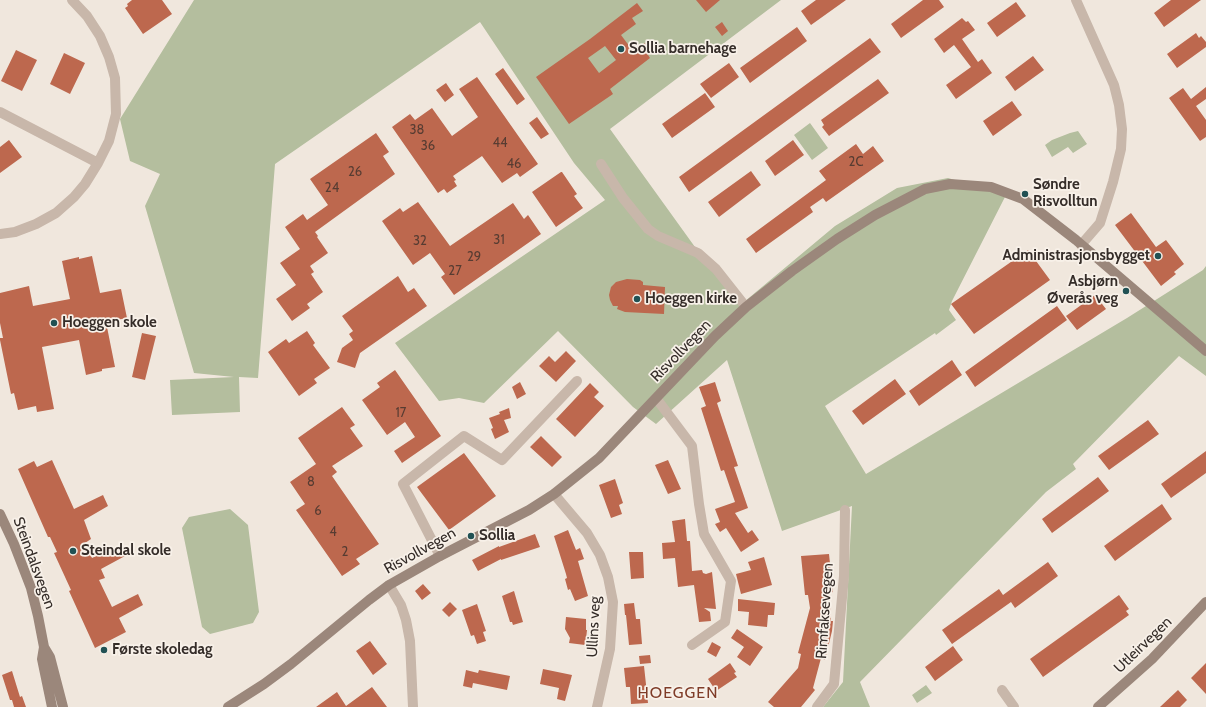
<!DOCTYPE html>
<meta charset="utf-8">
<style>
body{margin:0}
canvas{display:block;background:#f0e7dd}
</style>
<canvas width="1206" height="707"></canvas>
<script>
const ctx = document.querySelector('canvas').getContext('2d');
ctx.lineJoin = 'round';
function fill(path, color) { ctx.fillStyle = color; ctx.fill(path, 'evenodd'); }
const poly = rows => new Path2D(rows.map(r => 'M' + r).join(''));
function trace(path, color, width, dash) { ctx.strokeStyle = color; ctx.lineWidth = width; ctx.lineCap = dash ? 'butt' : 'round'; ctx.setLineDash(dash || []); ctx.stroke(path); }
function label(font, color, halo, rows, align = 'center') {
  ctx.font = font + ' Cabin,sans-serif'; ctx.lineWidth = 3.5; ctx.setLineDash([]); ctx.textBaseline = 'middle'; ctx.strokeStyle = halo; ctx.fillStyle = color; for (const [text, x, y, turn = 0] of rows) {
    ctx.save(); ctx.translate(x, y); ctx.rotate((+turn || 0) * Math.PI / 180); ctx.textAlign = isNaN(turn) ? turn : align; if (halo) ctx.strokeText(text, 0, 0); ctx.fillText(text, 0, 0); ctx.restore();
  }
}
const green = poly([
 [194,0,781,0,610,129,700,254,744,302,835,226,897,188,948,178,1006,195,952,301,949,310,956,320,936,335,935,333,825,406,866,474,1127,318,1203,270,1206,266,1206,376,1179,356,1073,464,1076,469,1046,492,860,682,870,707,823,707,843,682,852,506,782,531,727,360,656,424,633,407,558,331,484,403,459,398,439,401,395,343,605,200,574,163,480,22,275,164,258,378,239,377,240,412,172,415,170,380,234,377,194,373,145,206,160,174,130,161,120,119],
 [810,123,828,148,812,160,794,135],
 [1078,131,1087,144,1073,153,1068,147,1052,157,1045,145,1052,140,1070,133],
 [230,509,248,525,259,612,253,623,210,634,202,627,182,528,189,517],
 [926,685,932,693,917,703,912,695]
]);
const building = poly([
 [132,0,162,0,172,14,143,34,125,8,128,6,127,4],
 [696,0,720,0,706,12],
 [816,0,846,0,811,25,801,11],
 [923,0,939,0,944,7,901,38,891,24],
 [1171,0,1201,0,1164,27,1154,13],
 [1016,2,1026,16,997,37,987,23],
 [637,3,643,11,632,18,636,24,621,35,633,51,645,43,652,53,648,55,650,58,610,89,613,94,569,124,536,77,590,39],
 [605,46,616,60,599,73,588,58],
 [962,18,966,22,968,21,975,30,962,39,978,62,982,59,992,73,956,99,946,85,971,67,954,45,944,53,934,39],
 [722,22,728,31,722,36,715,27],
 [797,27,807,41,750,83,740,68],
 [1196,33,1199,38,1201,36,1206,42,1206,47,1177,68,1167,54],
 [870,38,881,52,689,192,679,177],
 [16,50,37,60,22,91,1,81],
 [64,53,85,63,70,94,50,84],
 [1033,56,1044,70,1015,91,1005,77],
 [729,63,739,77,711,98,700,84],
 [503,68,525,99,517,105,495,74],
 [477,77,538,164,520,177,517,173,502,183,482,156,453,176,456,180,454,181,457,186,447,193,444,189,438,193,392,127,410,114,415,120,432,108,452,136,478,117,459,89],
 [878,79,889,93,829,136,822,127,824,125,821,120],
 [446,83,454,95,445,102,436,90],
 [1206,87,1206,99,1196,106,1206,120,1206,137,1200,141,1169,98,1183,88,1191,99],
 [705,93,715,107,672,138,662,124],
 [1012,101,1022,115,993,136,983,121],
 [537,117,549,134,541,139,529,123],
 [376,133,389,152,383,156,395,174,315,232,318,236,317,237,328,253,310,266,314,272,311,274,323,292,307,304,310,308,292,321,276,299,296,285,280,263,300,249,285,227,303,214,307,220,328,205,310,179],
 [9,140,22,157,0,173,0,147],
 [793,140,804,155,775,176,765,161],
 [856,144,863,154,873,146,884,161,826,202,823,198,810,207,813,212,756,253,746,239,826,180,819,171],
 [751,171,761,185,719,217,708,202],
 [561,172,562,172,577,194,574,196,583,208,556,227,532,192],
 [418,202,450,246,513,203,524,219,528,215,541,234,454,295,441,277,445,274,430,253,413,265,382,221,400,208,403,212],
 [1131,213,1156,247,1166,240,1184,264,1174,272,1176,274,1161,286,1115,225],
 [1028,250,1050,280,974,334,951,304],
 [92,256,100,293,121,289,127,318,106,322,115,367,102,369,102,371,86,375,79,340,42,347,54,409,37,412,36,406,18,410,14,393,11,394,0,340,0,338,3,338,0,323,0,293,29,286,33,306,70,299,62,261,79,257,79,259],
 [398,276,408,292,414,288,427,306,360,353,355,368,337,362,342,348,353,340,349,334,353,331,342,316],
 [627,279,640,280,643,282,643,285,665,287,664,314,625,312,617,309,618,306,613,306,610,300,609,295,611,287,616,282],
 [1095,295,1106,309,1077,330,1066,316],
 [1057,306,1067,320,975,387,965,372],
 [307,331,315,343,313,345,330,368,314,379,317,383,299,396,268,352,286,339,289,343],
 [142,333,156,336,145,380,132,377],
 [566,351,576,361,556,382,539,366,549,356,555,362],
 [952,360,962,375,919,406,909,391],
 [395,370,441,436,402,463,394,451,415,437,405,422,387,435,362,400,380,387,377,383],
 [895,379,906,394,863,425,852,411],
 [520,382,526,394,517,399,512,387],
 [715,382,721,401,717,403,738,466,734,467,748,508,735,513,748,533,752,530,759,540,741,552,726,528,720,532,715,524,720,522,715,509,735,502,724,470,721,471,701,408,706,406,699,387],
 [590,383,599,392,594,397,604,406,575,437,556,419],
 [342,407,355,425,350,428,363,446,332,466,337,472,332,476,379,544,356,559,360,564,342,576,296,510,305,504,290,482,316,464,298,438],
 [509,408,511,418,504,420,509,432,495,439,491,429,493,428,489,418,500,414,499,412],
 [1148,420,1159,434,1109,470,1098,456],
 [541,436,562,457,552,467,530,447],
 [1206,451,1206,473,1171,498,1161,484],
 [464,453,496,496,449,530,417,487],
 [52,460,74,509,103,495,108,506,84,520,91,539,85,543,92,558,120,545,125,556,101,569,105,578,99,580,112,607,138,594,143,605,119,618,126,632,95,648,69,591,71,590,54,553,57,552,50,537,48,537,18,469,34,461,37,467],
 [668,460,681,489,668,494,655,465],
 [1098,477,1109,491,1052,533,1042,519],
 [615,479,623,503,619,505,622,514,611,518,599,485],
 [1162,504,1172,519,1115,561,1104,546],
 [685,519,687,541,690,541,692,571,702,570,703,573,706,574,712,572,716,609,704,608,710,612,711,621,699,622,694,585,678,587,675,558,663,559,662,543,675,542,672,521],
 [568,530,576,550,580,548,584,559,578,561,588,596,575,601,570,589,568,590,565,579,567,578,566,574,554,536],
 [535,534,540,547,501,560,501,559,478,571,472,560,499,546,499,547],
 [629,552,643,552,644,578,631,579],
 [829,554,833,592,829,593,831,621,833,621,832,631,825,660,821,658,813,688,815,690,801,707,774,707,768,702,798,668,801,654,798,653,810,608,808,595,805,595,801,556],
 [764,557,772,585,741,594,736,574,751,570,748,562],
 [1048,562,1058,576,1015,608,1011,602,952,644,942,630,999,589,1003,595],
 [423,584,431,593,422,600,415,591],
 [514,591,523,622,513,625,512,622,510,622,502,596],
 [1119,595,1129,609,1126,611,1129,615,1043,677,1030,659],
 [738,599,775,603,774,615,768,615,767,627,748,625,749,612,738,611],
 [450,602,457,609,449,617,442,610],
 [634,603,636,619,640,619,642,644,629,645,626,615,625,615,624,604],
 [477,604,486,631,483,632,486,641,477,644,474,635,471,636,462,610],
 [566,617,586,619,586,630,587,630,586,639,594,639,593,648,585,647,585,645,569,643,570,638,565,629],
 [737,629,763,647,750,666,737,657,744,647,731,638],
 [370,641,387,664,373,675,356,651],
 [712,642,721,647,716,657,707,652],
 [953,646,963,660,935,681,925,667],
 [650,655,651,663,640,664,639,656],
 [730,663,736,672,734,673,737,677,716,691,708,679],
 [1206,663,1206,694,1191,678],
 [644,666,648,703,631,704,630,687,626,687,624,668],
 [543,669,572,675,565,701,557,699,559,688,540,684],
 [466,670,478,673,479,670,510,676,507,690,473,683,472,688,463,686],
 [12,671,20,697,22,696,26,707,14,707,12,700,10,700,2,675],
 [372,687,387,707,316,707,337,692,346,706],
 [1178,690,1187,700,1180,707,1160,707]
]);
const street = poly([
 [1076,0,1114,85,1119,105,1122,129,1121,149,1113,182,1100,223,1081,245],
 [0,112,98,163],
 [601,164,623,198,648,229,658,236,698,253,716,269,746,307],
 [0,234,15,232,36,224,56,213,74,197,85,184,98,163,109,141,116,114,115,78,109,57,100,36,87,16,72,0],
 [656,398,692,446,699,504,704,534,731,581,725,622,692,645],
 [554,494,587,533,600,555,608,577,613,602,610,649,597,707],
 [440,556,403,484,464,436,502,460,577,381],
 [389,585,401,605,406,620,410,641,413,707],
 [1002,690,1014,707],
 [817,707,834,684,844,576,845,510]
]);
const secondary = poly([
 [0,514,14,544,31,588,38,616,44,647,50,657,63,707],
 [44,647,42,659,52,707],
 [228,707,264,684,291,664,369,600,389,585,440,556,529,510,554,494,599,458,715,336,746,307,792,271,837,239,875,215,925,189,950,184,991,187,1023,199,1076,240,1206,351],
 [1098,707,1152,659,1206,602]
]);
const markers = [
 [621,49,4,"#215154"],
 [1025,194,4,"#215154"],
 [1158,256,4,"#215154"],
 [1126,291,4,"#215154"],
 [637,299,4,"#215154"],
 [54,323,4,"#215154"],
 [471,536,4,"#215154"],
 [73,551,4,"#215154"],
 [104,650,4,"#215154"]
];
const numberNames = [
 ["38",417,130],
 ["44",500,143],
 ["36",428,146],
 ["2C",856,162],
 ["46",514,164],
 ["26",355,172],
 ["24",332,188],
 ["31",499,240],
 ["32",420,241],
 ["29",474,257],
 ["27",455,271],
 ["17",401,413],
 ["8",311,482],
 ["6",318,511],
 ["4",333,532],
 ["2",345,552]
];
const poiNames = [
 ["Sollia barnehage",629,49],
 ["Søndre",1033,185],
 ["Risvolltun",1033,202],
 ["Administrasjonsbygget",1150,256,"right"],
 ["Asbjørn",1118,282,"right"],
 ["Øverås veg",1118,299,"right"],
 ["Hoeggen kirke",645,299],
 ["Hoeggen skole",62,323],
 ["Sollia",479,536],
 ["Steindal skole",81,551],
 ["Første skoledag",112,650]
];
const streetNames = [
 ["Risvollvegen",681,351,-46],
 ["Risvollvegen",420,551,-29],
 ["Steindalsvegen",34,563,70],
 ["Rimfaksevegen",825,611,-86],
 ["Ullins veg",594,627,-87],
 ["Utleirvegen",1143,645,-44]
];
const neighbourhoodNames = [
 ["HOEGGEN",678,693]
];
fill(green, '#b4be9e');
fill(building, '#bd684e');
trace(street, '#c8b7aa', 10);
trace(secondary, '#9b877b', 10);
for (const [x, y, r, color] of markers) { const dot = new Path2D(); dot.arc(x, y, r, 0, 2 * Math.PI); ctx.fillStyle = color; ctx.fill(dot); trace(dot, '#f8f1e9', 1.5); }
label('13px', '#573c32', null, numberNames);
label('bold 15px', '#352d29', '#f8f1e9', poiNames, 'left');
label('15px', '#352d29', '#f8f1e9', streetNames);
ctx.letterSpacing = '1px';
label('16px', '#7f3c28', '#f8f1e9', neighbourhoodNames);
ctx.letterSpacing = '0px';
</script>
